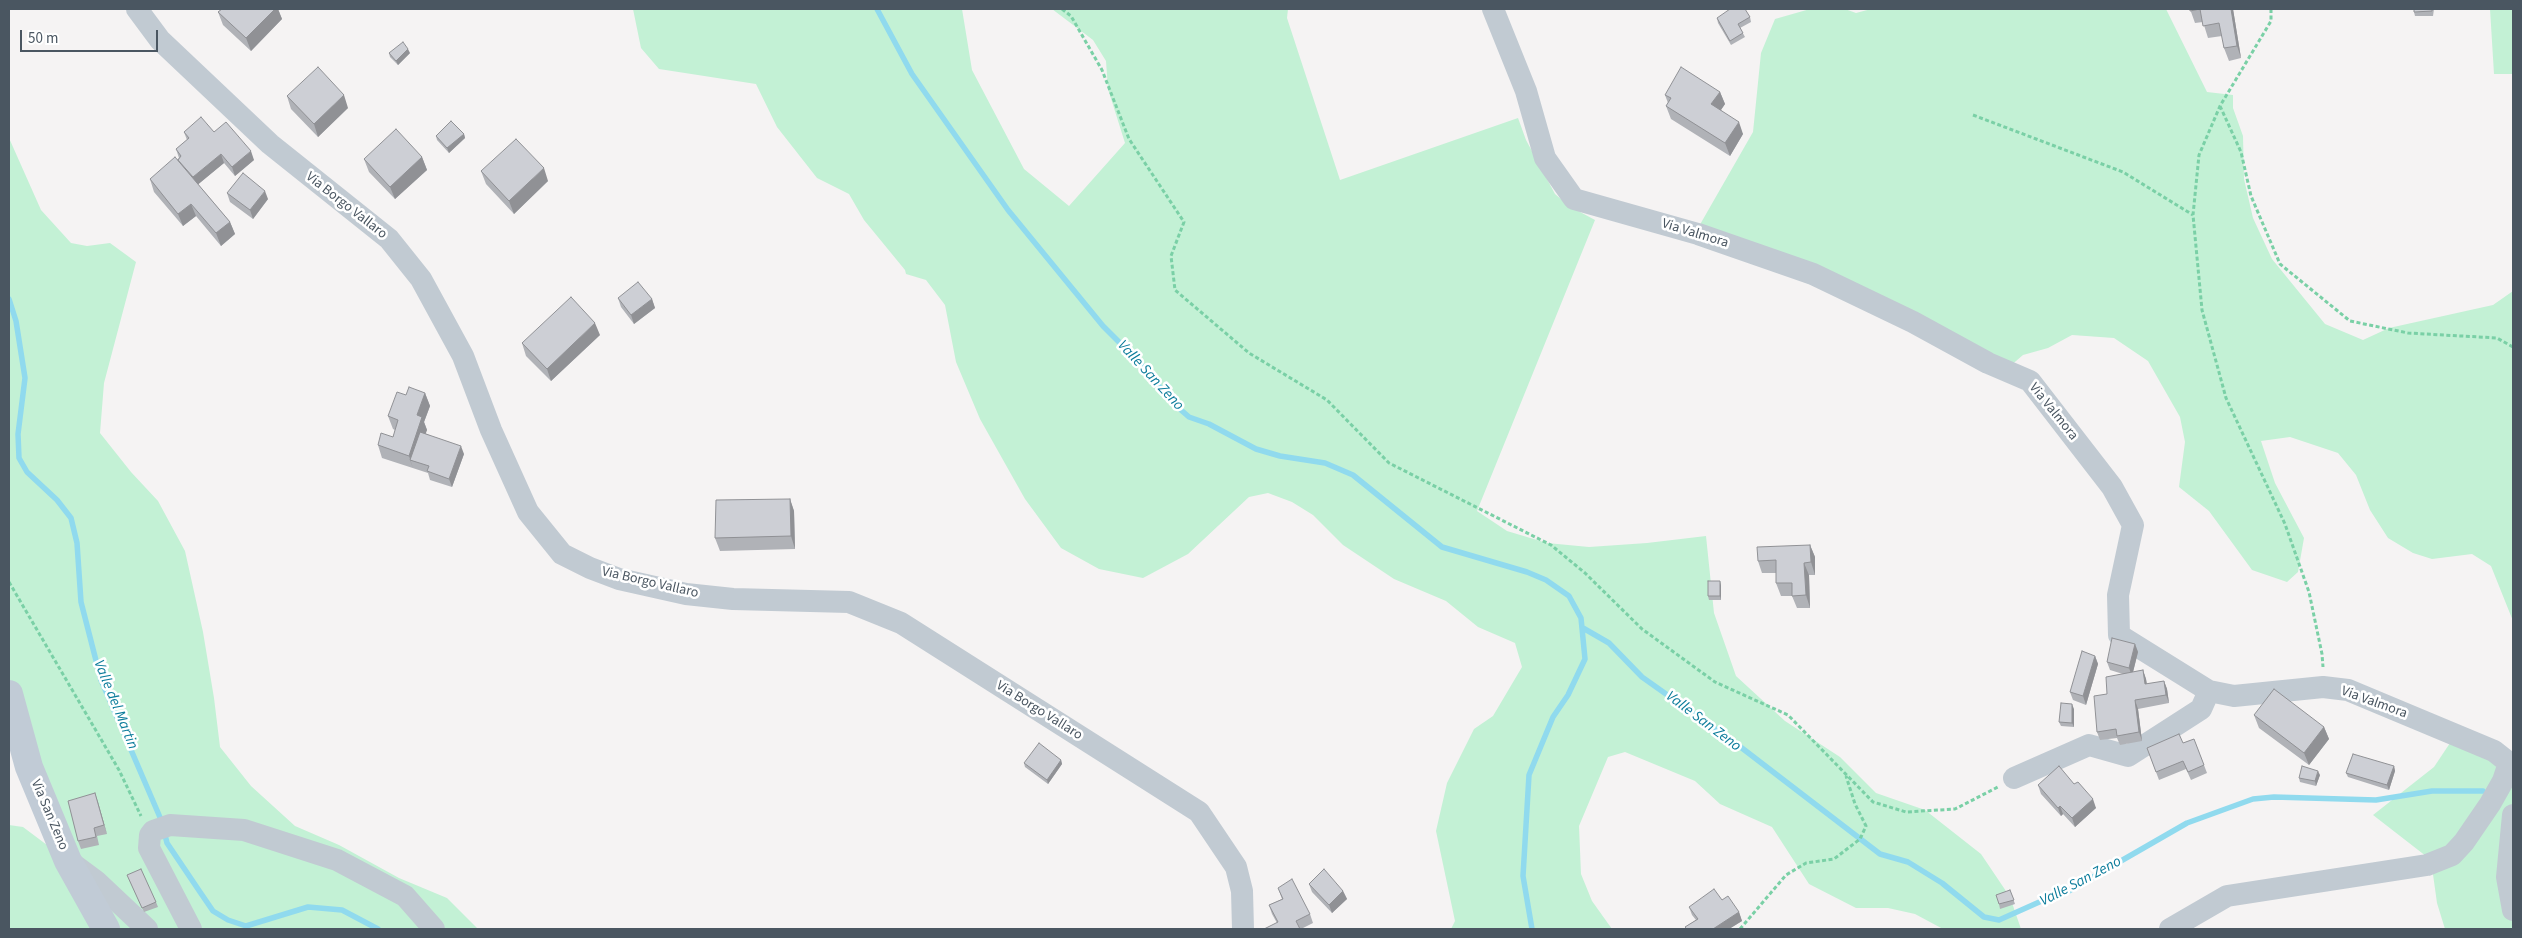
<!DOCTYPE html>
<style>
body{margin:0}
#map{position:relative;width:2522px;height:938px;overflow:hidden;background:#f5f3f3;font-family:"Source Sans 3",sans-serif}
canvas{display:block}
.frame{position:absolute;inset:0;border:10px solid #4a5661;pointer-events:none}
.scale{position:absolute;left:20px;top:30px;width:138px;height:22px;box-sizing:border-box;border:2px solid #4a5661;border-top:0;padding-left:6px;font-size:15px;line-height:18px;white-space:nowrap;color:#4a5661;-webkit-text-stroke:4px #fff;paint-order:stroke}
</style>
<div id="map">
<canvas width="2522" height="938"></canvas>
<div class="frame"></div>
<div class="scale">50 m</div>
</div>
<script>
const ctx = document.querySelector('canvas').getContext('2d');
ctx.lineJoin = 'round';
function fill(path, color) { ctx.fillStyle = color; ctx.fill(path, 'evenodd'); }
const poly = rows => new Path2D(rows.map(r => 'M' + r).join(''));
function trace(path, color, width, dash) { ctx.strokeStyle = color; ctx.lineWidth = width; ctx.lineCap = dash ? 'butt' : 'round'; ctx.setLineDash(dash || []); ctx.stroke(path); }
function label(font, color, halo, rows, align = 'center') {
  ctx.font = font + ' "Source Sans 3",sans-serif'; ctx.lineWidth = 5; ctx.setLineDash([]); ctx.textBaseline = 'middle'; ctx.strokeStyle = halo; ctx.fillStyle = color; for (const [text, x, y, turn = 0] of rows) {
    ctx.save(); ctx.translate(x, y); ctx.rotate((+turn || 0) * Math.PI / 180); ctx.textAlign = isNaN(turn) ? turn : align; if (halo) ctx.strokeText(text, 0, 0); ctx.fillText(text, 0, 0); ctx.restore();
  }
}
const green = poly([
 [633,9,962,9,972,70,1024,169,1069,206,1125,143,1108,89,1106,61,1093,40,1052,9,1288,9,1287,18,1340,180,1518,118,1526,140,1555,194,1569,206,1595,220,1477,511,1507,531,1547,543,1589,547,1647,543,1706,536,1714,613,1736,676,1785,721,1840,757,1876,793,1925,810,1981,854,2010,897,2021,929,1943,929,1915,914,1888,908,1856,908,1809,884,1772,827,1720,804,1695,781,1625,752,1608,757,1579,826,1581,874,1592,901,1612,929,1451,929,1455,921,1436,831,1447,783,1474,729,1493,716,1522,667,1515,643,1478,627,1446,601,1394,579,1343,545,1313,515,1292,502,1268,493,1249,497,1188,554,1143,578,1099,569,1061,548,1025,499,980,419,956,362,945,305,926,280,906,274,905,270,864,220,849,194,817,178,777,127,756,84,659,69,641,48],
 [1810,9,1845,9,1856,13,1871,9,2166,9,2207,92,2233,95,2233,108,2243,136,2244,179,2253,218,2272,259,2325,324,2363,340,2389,328,2493,305,2513,291,2513,621,2491,566,2472,554,2432,559,2413,553,2388,538,2370,510,2356,475,2338,453,2290,437,2261,441,2275,483,2304,538,2298,572,2287,582,2252,570,2209,511,2179,487,2185,442,2180,417,2148,361,2114,338,2072,335,2048,348,2023,355,2002,373,1870,310,1694,235,1753,132,1761,53,1775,19],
 [2490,9,2513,9,2513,74,2494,74],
 [9,138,41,210,71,243,87,246,110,243,136,262,104,383,100,433,131,472,158,501,185,551,203,632,214,698,220,747,251,786,295,826,339,845,399,878,447,898,478,929,9,929,9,825,23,827,67,860,9,694],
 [2456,734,2513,764,2513,929,2445,929,2437,903,2431,860,2373,815,2434,767]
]);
const stream = poly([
 [877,9,912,74,1008,210,1103,326,1140,363,1173,403,1189,417,1209,424,1256,449,1280,456,1325,463,1353,475,1442,547,1527,572,1546,580,1569,596,1581,618,1585,659,1568,695,1553,717,1529,775,1523,876,1532,929],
 [9,299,16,321,25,378,18,434,19,458,27,472,57,500,71,518,77,543,81,602,101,680,162,822],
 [1583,628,1609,643,1642,677,1738,745,1880,854,1908,862,1942,883,1984,917,1999,920,2046,899,2060,896,2187,823,2253,799,2274,797,2376,800,2432,791,2483,791],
 [164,831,167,843,200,892,213,911,228,920,246,926,308,907,342,910,378,929]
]);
const path = poly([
 [1062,9,1071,16,1102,70,1129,139,1184,222,1171,256,1175,290,1249,353,1327,400,1389,463,1551,545,1585,573,1642,629,1715,682,1788,715,1873,802,1906,812,1955,809,1998,787],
 [2271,9,2271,21,2220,106,2199,155,2193,215,2202,310,2226,398,2285,524,2309,592,2322,654,2323,667],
 [2220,106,2241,152,2251,196,2280,264,2350,321,2408,333,2497,338,2513,347],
 [1973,115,2123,172,2193,215],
 [9,582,119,770,141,816],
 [1740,929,1786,875,1806,863,1834,859,1860,839,1866,826,1855,804,1846,776]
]);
const street = poly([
 [137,9,160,40,270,144,389,239,421,279,463,356,491,430,528,512,562,554,590,568,619,579,686,594,733,599,849,602,901,623,1199,812,1236,867,1242,891,1243,929],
 [1493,9,1526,91,1545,158,1574,199,1698,234,1813,274,1913,322,1988,363,2030,381,2112,487,2133,525,2118,595,2119,635,2209,691,2234,696,2323,687,2348,690,2494,751,2513,766],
 [2014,778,2089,745,2128,756,2201,709,2209,691],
 [2513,815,2507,877,2513,910],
 [69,861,96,881,147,929],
 [191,929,149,848,150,835,153,831,170,825,244,830,337,860,405,896,434,929],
 [2170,929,2227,896,2427,865,2452,855,2464,842,2490,804,2503,781,2509,763]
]);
const secondary = poly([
 [9,694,29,767,68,861,106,929]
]);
const wall = poly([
 [222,9,278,9,282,19,251,51,223,25,218,12],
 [2190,9,2233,9,2241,58,2229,61,2224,48,2222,36,2208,38,2203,22,2195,23],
 [2434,9,2433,16,2415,16,2414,12],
 [1750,17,1751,22,1740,28,1745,37,1731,45,1718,23,1717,18],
 [389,53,410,53,398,65,390,57],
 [1720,92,1725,104,1721,110,1743,134,1730,156,1671,119,1666,106,1668,103,1665,95],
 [287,96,348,108,318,137,291,109],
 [184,132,214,132,254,160,235,176,224,163,198,184,230,222,235,234,221,246,196,216,183,226,154,192,150,179,179,158,176,149,187,140],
 [464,134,465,138,449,153,437,140,436,136],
 [422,157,427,170,395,199,369,172,364,159],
 [481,171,548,181,514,214,486,184],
 [227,193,268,199,253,219,230,202],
 [618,298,652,299,655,308,634,324,621,307],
 [600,335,551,381,526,356,522,343],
 [425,393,430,406,424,422,427,430,425,433,464,454,452,487,430,480,428,473,382,458,378,445,393,437,395,430,393,429,388,416,406,395],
 [790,499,794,511,795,549,720,551,715,538],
 [1810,545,1815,557,1815,575,1809,575,1810,608,1797,608,1792,596,1781,596,1776,583,1776,573,1762,573,1758,561],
 [1720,581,1721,586,1721,600,1709,600,1708,596],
 [2135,644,2138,652,2133,672,2143,670,2146,679,2147,684,2164,681,2167,689,2169,703,2138,709,2142,741,2120,745,2117,738,2100,740,2097,732,2123,674,2110,670,2107,662],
 [2095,656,2098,664,2086,705,2073,700,2070,692],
 [2074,709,2074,727,2061,726,2059,722],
 [2254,715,2324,727,2329,739,2309,765,2259,728],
 [2194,739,2207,773,2191,780,2186,769,2159,780,2147,748,2183,743],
 [1061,760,1062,764,1048,784,1025,767,1024,763],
 [2394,766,2395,771,2389,790,2348,777,2346,773],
 [2320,775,2316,786,2300,782,2299,778],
 [2074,784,2096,808,2075,827,2063,814,2061,816,2041,794,2038,785],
 [95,793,107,834,97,836,99,845,81,849,78,841],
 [129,879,156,902,158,907,144,912],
 [1309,884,1343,891,1347,899,1332,913,1312,892],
 [1278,888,1310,914,1313,923,1301,929,1277,923,1272,914,1269,905,1282,899],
 [2010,890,2015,904,2000,909,1999,904],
 [1722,900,1739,912,1742,921,1729,929,1686,929,1685,927,1696,920,1692,915,1689,907]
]);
const shadedWall = poly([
 [275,9,278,9,282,19,251,51,246,38],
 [2231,9,2233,9,2241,58,2237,46],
 [408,49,410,53,398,65,396,61],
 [1720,92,1725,104,1716,117,1711,104],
 [344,95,348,108,318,137,314,124],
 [1739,122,1743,134,1730,156,1725,143],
 [464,134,465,138,449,153,447,148],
 [251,151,254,160,235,176,232,167],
 [221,154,224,163,195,187,192,178],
 [422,157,427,170,395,199,390,187],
 [544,168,548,181,514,214,509,201],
 [265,191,268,199,253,219,250,210],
 [191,204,196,216,183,226,178,214],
 [230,222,235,234,221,246,216,233],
 [652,299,655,308,634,324,631,315],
 [595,323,600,335,551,381,547,369],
 [425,393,430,406,424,422,427,430,416,462,410,460,413,468,409,456,417,415],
 [461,446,464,454,452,487,449,479],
 [790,499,794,511,795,549,791,536],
 [1810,545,1815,557,1815,575,1811,562],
 [1804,563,1809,575,1810,608,1806,595],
 [1720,581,1721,586,1721,600,1720,596],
 [2135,644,2138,652,2132,676,2129,668],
 [2095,656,2098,664,2086,705,2083,696],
 [2143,670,2146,679,2148,693,2145,684],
 [2164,681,2167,689,2169,703,2166,695],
 [2135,700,2138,709,2142,741,2139,732],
 [2072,704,2074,709,2074,727,2072,723],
 [2324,727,2329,739,2309,765,2304,753],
 [1061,760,1062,764,1048,784,1047,780],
 [2394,766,2395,771,2389,790,2387,785],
 [2318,771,2320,775,2316,786,2315,781],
 [95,793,98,802,107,834,104,825],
 [2093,799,2096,808,2075,827,2072,818],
 [2060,806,2063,814,2061,816,2058,808],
 [1343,891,1347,899,1332,913,1329,905],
 [1739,912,1742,921,1729,929,1713,929]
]);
const building = poly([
 [222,9,275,9,246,38,218,12,222,9],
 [1730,9,1745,9,1750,17,1738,24,1743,33,1730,41,1717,18,1730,9],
 [2190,9,2200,9,2190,11,2190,9],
 [2200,9,2231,9,2237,46,2224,48,2219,23,2203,26,2200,9],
 [2414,9,2432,9,2432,11,2414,12,2414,9],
 [403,42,408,49,396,61,389,53,403,42],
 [318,67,344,95,314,124,287,96,318,67],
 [1681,67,1720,92,1711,104,1739,122,1725,143,1666,106,1671,98,1665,95,1681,67],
 [201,117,214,132,226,122,251,151,232,167,221,154,193,177,178,160,181,156,176,149,189,138,184,132,201,117],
 [451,121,464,134,447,148,436,136,451,121],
 [396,129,422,157,390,187,364,159,396,129],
 [516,139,544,168,509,201,481,171,516,139],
 [175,157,230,222,216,233,191,204,178,214,150,179,175,157],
 [243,173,265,191,250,210,227,193,243,173],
 [638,282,652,299,631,315,618,298,638,282],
 [571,297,595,323,547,369,522,343,571,297],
 [409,387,425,393,417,415,422,417,409,456,378,445,381,433,393,437,398,420,388,416,397,392,406,395,409,387],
 [420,432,461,446,449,479,427,471,429,466,410,460,420,432],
 [790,499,791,536,715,538,716,500,790,499],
 [1810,545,1811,562,1804,563,1806,595,1792,596,1792,583,1776,583,1776,560,1758,561,1757,547,1810,545],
 [1708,581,1720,581,1720,596,1708,596,1708,581],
 [2112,638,2135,644,2129,668,2107,662,2112,638],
 [2082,651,2095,656,2083,696,2070,692,2082,651],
 [2143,670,2145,684,2164,681,2166,695,2135,700,2139,732,2117,736,2116,729,2097,732,2094,696,2107,694,2106,677,2143,670],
 [2274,689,2324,727,2304,753,2254,715,2274,689],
 [2061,703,2072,704,2072,723,2059,722,2061,703],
 [2179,734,2183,743,2194,739,2204,765,2188,772,2183,761,2156,772,2147,748,2179,734],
 [1039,743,1061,760,1047,780,1024,763,1039,743],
 [2353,754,2394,766,2387,785,2346,773,2353,754],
 [2059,766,2074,784,2078,782,2093,799,2072,818,2060,806,2058,808,2038,785,2059,766],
 [2302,766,2318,771,2315,781,2299,778,2302,766],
 [95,793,104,825,94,828,96,837,78,841,68,801,95,793],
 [141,869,156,902,142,908,127,875,141,869],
 [1324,869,1343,891,1329,905,1309,884,1324,869],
 [1292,879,1310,914,1296,921,1300,929,1264,929,1278,922,1269,905,1283,899,1278,888,1292,879],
 [1714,889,1722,900,1728,896,1739,912,1713,929,1687,929,1685,927,1698,919,1689,907,1714,889],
 [2010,890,2014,900,1999,904,1996,895,2010,890]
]);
const streetNames = [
 ["Via Borgo Vallaro",346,206,38],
 ["Via Valmora",1695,234,17],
 ["Via Valmora",2053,412,51],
 ["Via Borgo Vallaro",650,583,13],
 ["Via Valmora",2374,703,20],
 ["Via Borgo Vallaro",1039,711,32],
 ["Via San Zeno",49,815,67]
];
const waterNames = [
 ["Valle San Zeno",1150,376,47],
 ["Valle del Martin",115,705,68],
 ["Valle San Zeno",1703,722,37],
 ["Valle San Zeno",2081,882,-28]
];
fill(green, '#c3f1d5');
trace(stream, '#90daee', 5.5);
trace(path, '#7ad0a6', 3, [4, 2.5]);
trace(street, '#c1cad2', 22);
trace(secondary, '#c1cbd6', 28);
fill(wall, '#b0b2b7');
fill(shadedWall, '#909195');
fill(building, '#cdcfd5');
trace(building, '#909195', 1);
label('14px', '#4a5661', '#fff', streetNames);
label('italic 15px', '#0c7c9b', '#fff', waterNames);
</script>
